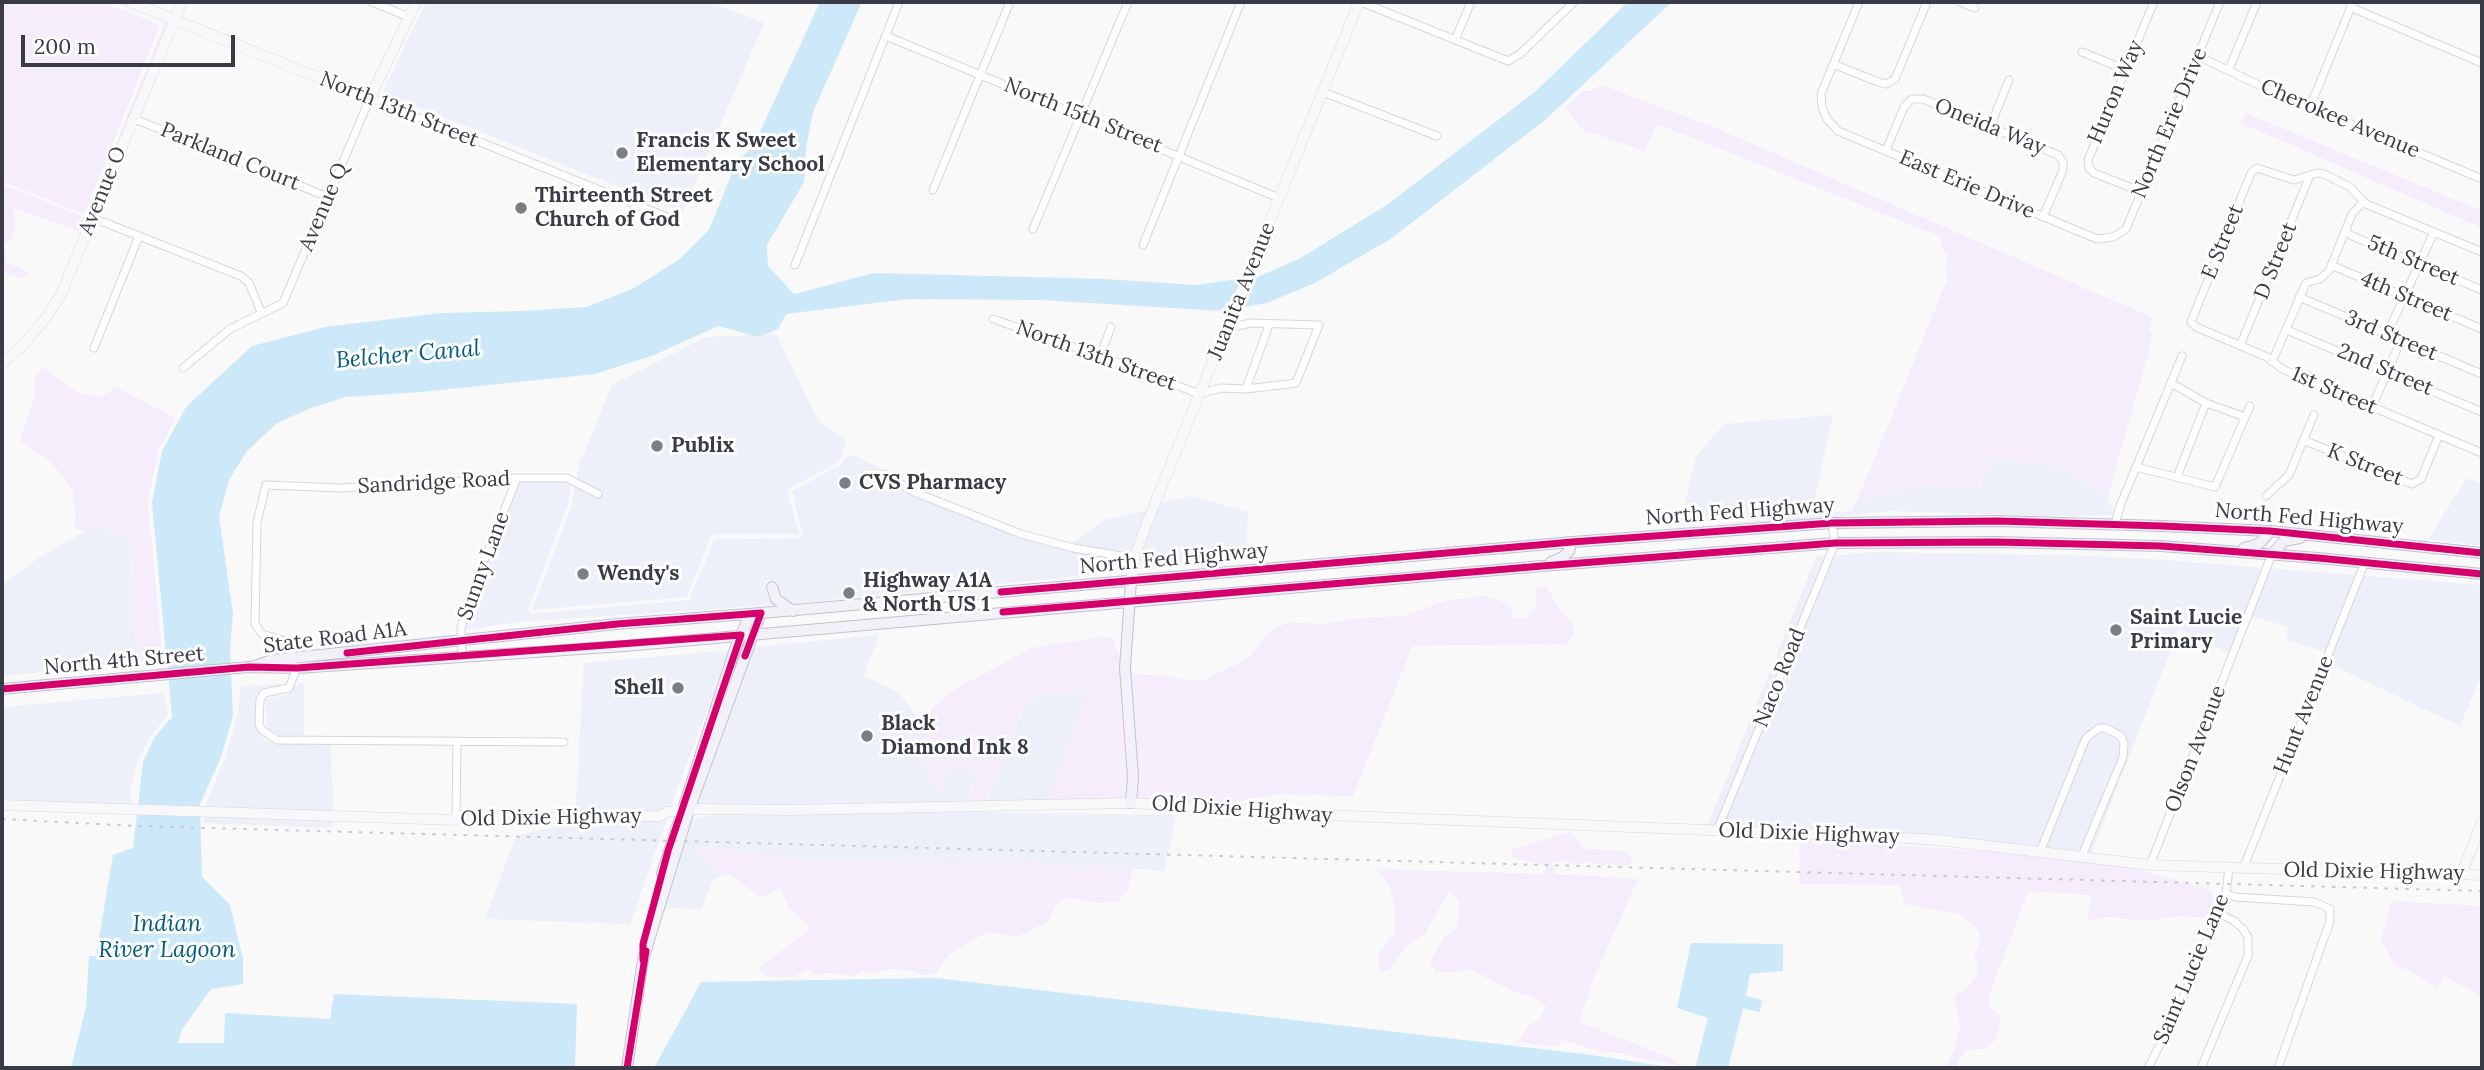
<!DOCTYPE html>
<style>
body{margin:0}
#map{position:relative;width:2484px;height:1070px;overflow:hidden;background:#f9f9f9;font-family:Lora,serif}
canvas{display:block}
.frame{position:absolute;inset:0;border:4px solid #393c47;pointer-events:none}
.scale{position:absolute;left:21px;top:35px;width:214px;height:32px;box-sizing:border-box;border:4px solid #393c47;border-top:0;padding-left:9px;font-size:21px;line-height:24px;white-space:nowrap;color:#393c47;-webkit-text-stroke:5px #fff;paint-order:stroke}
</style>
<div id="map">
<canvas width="2484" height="1070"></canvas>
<div class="frame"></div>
<div class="scale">200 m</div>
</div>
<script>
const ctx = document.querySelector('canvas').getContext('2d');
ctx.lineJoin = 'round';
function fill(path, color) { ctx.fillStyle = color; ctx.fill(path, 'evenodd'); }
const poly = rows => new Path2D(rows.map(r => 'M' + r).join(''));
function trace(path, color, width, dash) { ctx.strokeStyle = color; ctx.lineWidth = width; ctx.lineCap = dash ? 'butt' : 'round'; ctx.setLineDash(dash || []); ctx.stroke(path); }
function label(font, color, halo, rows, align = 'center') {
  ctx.font = font + ' Lora,serif'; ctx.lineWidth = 6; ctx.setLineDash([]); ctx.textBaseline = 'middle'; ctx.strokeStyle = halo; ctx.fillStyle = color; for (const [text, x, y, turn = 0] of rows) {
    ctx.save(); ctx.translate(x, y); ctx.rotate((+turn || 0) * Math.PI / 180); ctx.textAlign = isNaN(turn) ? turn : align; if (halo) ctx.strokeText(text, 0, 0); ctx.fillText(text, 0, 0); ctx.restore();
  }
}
const built = poly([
 [426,2,710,2,764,23,683,212,387,95,384,89],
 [776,334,818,420,846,440,839,462,787,489,799,534,716,534,711,536,687,597,532,610,572,505,579,465,612,385,706,337],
 [1833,415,1812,511,1680,524,1696,456,1724,424],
 [854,455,883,470,880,475,912,495,1047,546,1129,560,1124,572,787,604,774,592,772,580,764,581,767,595,773,605,518,622,465,630,469,605,520,482,566,482,571,484,568,504,528,609,532,614,689,600,715,539,800,538,803,535,792,491,841,465,844,459],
 [2008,459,2057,467,2108,496,2107,501,2119,515,2046,516,1890,511,1800,521,1717,524,1851,511,1857,501,1933,484,1978,489,1992,462],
 [2467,478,2482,484,2482,546,2428,539],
 [1191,496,1248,512,1246,558,1133,571,1160,503],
 [1148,510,1131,553,1071,544,1104,520],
 [100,527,128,537,132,548,134,634,144,662,2,676,2,585,38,558,86,531],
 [1874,552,2064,555,2152,559,2482,585,2482,674,2460,726,2325,662,2326,652,2287,640,2288,627,2251,616,2235,656,2179,629,2091,855,1707,827,1816,557],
 [879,635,864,676,898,692,919,719,914,725,930,779,942,779,949,768,978,771,971,788,986,803,1023,708,1041,694,1087,693,1134,806,693,810,753,647],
 [730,650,669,811,575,815,584,663],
 [298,683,304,683,304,737,275,736,267,730,265,699,288,694],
 [288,684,285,687,264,691,257,695,256,702,259,732,264,740,275,744,331,744,333,812,204,809,225,758,237,717,241,686],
 [164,691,168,716,150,736,137,764,130,790,132,805,2,802,2,707,163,693],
 [964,812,1176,815,1164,871,1028,862,799,859,695,846,702,857,721,876,713,880,701,909,658,908,690,818,707,816],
 [204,816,333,820,334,828,204,823],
 [667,819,630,924,485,919,516,836,575,822]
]);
const green = poly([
 [2,2,103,2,160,25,84,214,2,181],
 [113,2,120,2,168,21,82,232,13,208,16,224,12,238,4,246,7,262,31,274,23,279,4,272,2,282,2,184,83,217,87,217,164,25,162,21],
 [1601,85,1716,128,2147,315,2153,320,2149,330,2152,335,2150,348,2108,496,2057,467,2008,459,1992,462,1978,489,1933,484,1857,501,1947,280,1945,263,1948,254,1943,251,1939,236,1660,125,1655,127,1645,151,1581,129,1565,107,1583,91,1590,91],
 [2246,113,2482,211,2482,228,2241,123],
 [45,366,58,379,78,392,99,398,116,387,176,418,158,450,148,502,163,664,163,665,162,660,144,662,134,634,132,548,128,537,100,527,84,532,76,529,73,490,51,462,20,441,35,393,36,376],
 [1547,586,1559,610,1574,624,1573,635,1565,644,1412,646,1353,796,1278,794,1209,807,1134,806,1050,796,1087,693,1041,694,1023,708,986,803,970,804,971,788,978,771,949,768,942,779,949,796,941,795,930,779,924,756,905,750,914,725,950,692,1031,648,1101,637,1113,637,1118,654,1133,673,1202,681,1249,658,1266,634,1288,622,1322,624,1360,618,1404,616,1448,600,1487,596,1510,605,1513,618,1523,618,1531,614,1536,605,1536,589],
 [1570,832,1585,849,1619,850,1629,854,1633,863,1624,867,1610,863,1604,866,1588,862,1577,865,1562,860,1552,863,1555,874,1638,879,1594,978,1579,1022,1671,1058,1683,1066,1637,1058,1621,1053,1603,1052,1562,1040,1557,1047,1518,1042,1528,1026,1538,1020,1547,1007,1533,997,1512,991,1471,970,1436,973,1430,961,1444,937,1458,927,1459,902,1449,891,1425,934,1408,945,1389,970,1379,971,1378,956,1394,933,1396,912,1389,884,1376,869,1545,874,1545,865,1514,858,1510,850],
 [1800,839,2003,852,2133,868,2208,889,2217,902,2205,918,2181,916,2146,921,2110,917,2087,921,2091,895,2028,891,1989,996,1988,1007,1999,1015,2001,1024,1994,1042,1983,1049,1967,1050,1958,1061,1958,1068,1945,1068,1956,1046,1960,1027,1954,997,1966,989,1977,976,1977,963,1974,957,1981,938,1975,926,1959,914,1904,904,1901,885,1799,884],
 [694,846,799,859,1028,862,1133,869,1128,890,1117,902,1095,903,1067,897,1056,904,1049,921,1017,937,987,932,949,955,936,974,922,975,916,971,889,969,875,973,861,971,854,976,828,973,816,976,807,969,794,977,767,977,758,969,811,928,789,908,780,887,761,898,735,878,726,874,721,876,702,857],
 [2392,901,2482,906,2482,997,2445,976,2436,989,2413,972,2395,966,2381,940]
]);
const water = poly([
 [820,2,862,2,813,112,806,148,804,182,767,245,768,266,794,294,874,273,1105,279,1195,285,1260,276,1299,259,1388,204,1536,91,1628,2,1672,2,1545,120,1392,238,1315,283,1267,303,1222,311,1041,300,908,299,786,314,778,329,759,337,718,326,654,355,595,374,421,392,346,397,311,408,277,423,247,451,229,480,219,516,233,614,230,649,233,716,221,757,200,804,202,877,230,905,243,959,243,984,211,989,181,1031,178,1043,224,1043,225,1013,330,1019,334,994,577,1004,575,1068,71,1068,86,1007,89,956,96,956,113,855,133,848,143,762,154,738,172,717,152,503,162,451,186,407,252,346,325,327,441,313,522,311,587,307,634,288,680,259,709,230,737,161,753,147],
 [1691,943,1783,944,1783,971,1750,974,1746,996,1762,1000,1760,1012,1743,1008,1728,1068,1695,1068,1708,1018,1677,1008],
 [936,978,1592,1055,1675,1068,654,1068,701,982]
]);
const street = poly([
 [372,2,409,17],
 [1361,2,1508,61,1520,54,1574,2],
 [1859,2,1821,94,1822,107,1827,119,1838,131,2097,239,2113,237,2126,229,2220,2],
 [1960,2,1975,8],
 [2350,7,2482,63],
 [886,36,1279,198],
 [1455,40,1471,2],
 [2082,52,2126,70],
 [2198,56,2265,88,2482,179],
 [1833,64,1878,82,1886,84,1895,79,1927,2],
 [2229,69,2257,2],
 [1323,92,1437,136],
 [2310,107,2353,2],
 [132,118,328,197],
 [1990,127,2009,80],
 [1886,150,1904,107,1912,99,1923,99,2058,155,2063,162,2063,170,2043,217],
 [933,190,1010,2],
 [2142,192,2094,173,2089,168,2088,160,2154,2],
 [93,218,241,276,249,283,261,312],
 [1033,229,1128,2],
 [2345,231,2352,236,2482,290],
 [1143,245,1241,2],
 [2482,252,2366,204,2350,187,2324,174,2317,173,2294,180,2257,168,2251,173,2191,322,2196,327,2267,357,2282,369,2482,453],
 [795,265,899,2],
 [2331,265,2482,329],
 [2299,297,2482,374],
 [993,319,1100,356,1199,394,1221,388,1246,389,1296,383,1319,325,1251,323,1227,328],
 [2287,330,2482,412],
 [2387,334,2434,232],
 [2240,346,2310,175],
 [94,348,139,236],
 [1100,356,1111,327],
 [2272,362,2306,283,2320,279,2329,271,2352,214,2363,202],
 [183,368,230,329,283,303,370,98,667,217],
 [2171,383,2206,403,2245,417],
 [1246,389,1269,325],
 [2372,407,2401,340],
 [2303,440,2412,484,2421,479,2439,435],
 [2136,467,2215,487,2250,406],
 [885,474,914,492,1021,534,1073,548,1134,558],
 [2177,477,2206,403],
 [2266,496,2289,475,2314,415],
 [2115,524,2120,506,2182,356],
 [462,657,461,628,467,604,517,478],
 [293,658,286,641,262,634,255,624,257,522,266,485,340,488,517,478,567,478,598,494],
 [297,668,289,688,264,693,260,700,259,724,262,730,277,740,564,742],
 [456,820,457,741],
 [1717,831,1835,543,1832,523],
 [2040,852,2086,738,2099,728,2105,728,2121,736,2124,743,2123,757,2081,858],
 [2150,865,2272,554],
 [2243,869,2365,562],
 [2226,894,2235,897,2314,902,2330,909,2330,921,2278,1068],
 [2148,1068,2179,1007,2226,894,2229,868],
 [2201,1068,2248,956,2248,937,2243,929,2234,921,2217,912]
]);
const secondary = poly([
 [130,2,370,98,416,2],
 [2,364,23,345,46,318,61,294,182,2],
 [1131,581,1134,558,1153,508,1359,2],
 [2,805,456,820,660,816,667,812,693,809,789,810,1131,803,1324,815,1887,837,1938,840,2150,865,2482,875],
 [2461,875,2482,822]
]);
const primary = poly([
 [2244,548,2254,546,2262,541,2270,531],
 [2272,554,2284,541,2300,538],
 [1551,562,1563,557,1569,551,1572,542],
 [772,587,776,599,793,611],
 [255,666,272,660,617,624,761,613,1572,542,1832,523,1998,521,2162,526,2270,531,2482,553],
 [2,689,249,667,297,668,624,646,1542,566,1835,543,1995,542,2161,546,2318,558,2482,574],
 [1131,803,1133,777,1125,668,1131,581],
 [662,873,735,649,750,614],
 [627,1068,643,960,688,813,761,613]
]);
const rail = poly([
 [2,819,136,826,2482,891]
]);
const cycleway = poly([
 [1001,592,1572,542,1832,523,1998,521,2162,526,2270,531,2482,553],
 [1003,612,1542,566,1835,543,1995,542,2161,546,2318,558,2482,574],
 [347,653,617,624,761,613,745,656],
 [2,689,249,667,297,668,741,635,668,851,643,944,643,960],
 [627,1068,646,951]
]);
const markers = [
 [622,153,7,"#7c7e85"],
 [521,208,7,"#7c7e85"],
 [657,446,7,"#7c7e85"],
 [845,483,7,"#7c7e85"],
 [583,574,7,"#7c7e85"],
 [849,593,7,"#7c7e85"],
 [2116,630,7,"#7c7e85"],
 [678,688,7,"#7c7e85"],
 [867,736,7,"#7c7e85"]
];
const streetNames = [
 ["Huron Way",2116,92,-67],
 ["North 13th Street",399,110,22],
 ["North 15th Street",1083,116,22],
 ["Cherokee Avenue",2340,119,23],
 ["North Erie Drive",2170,123,-67],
 ["Oneida Way",1990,127,22],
 ["Parkland Court",230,157,22],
 ["East Erie Drive",1967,185,23],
 ["Avenue O",103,191,-68],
 ["Avenue Q",324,207,-67],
 ["E Street",2223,242,-68],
 ["D Street",2276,261,-68],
 ["5th Street",2413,261,23],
 ["Juanita Avenue",1242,291,-68],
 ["4th Street",2406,297,23],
 ["3rd Street",2391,336,23],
 ["North 13th Street",1096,356,20],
 ["2nd Street",2385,370,23],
 ["1st Street",2334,391,23],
 ["K Street",2365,465,22],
 ["Sandridge Road",434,483,-3],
 ["North Fed Highway",1740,512,-4],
 ["North Fed Highway",2309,519,5],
 ["North Fed Highway",1174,559,-5],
 ["Sunny Lane",484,566,-70],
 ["State Road A1A",335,638,-7],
 ["North 4th Street",124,661,-5],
 ["Naco Road",1780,678,-68],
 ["Hunt Avenue",2304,715,-68],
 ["Olson Avenue",2196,749,-69],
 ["Old Dixie Highway",1242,810,4],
 ["Old Dixie Highway",551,818,-1],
 ["Old Dixie Highway",1809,834,2],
 ["Old Dixie Highway",2374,872,1],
 ["Saint Lucie Lane",2192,969,-67]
];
const poiNames = [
 ["Francis K Sweet",636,141],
 ["Elementary School",636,165],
 ["Thirteenth Street",535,196],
 ["Church of God",535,220],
 ["Publix",671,446],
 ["CVS Pharmacy",859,483],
 ["Wendy's",597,574],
 ["Highway A1A",863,581],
 ["& North US 1",863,605],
 ["Saint Lucie",2130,618],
 ["Primary",2130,642],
 ["Shell",664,688,"right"],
 ["Black",881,724],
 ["Diamond Ink 8",881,748]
];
const waterNames = [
 ["Belcher Canal",408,355,-5],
 ["Indian",167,924],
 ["River Lagoon",167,950]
];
fill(built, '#edf0f8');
fill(green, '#f6edfc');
fill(water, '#cde8f8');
trace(street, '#d5d7dc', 9);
trace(secondary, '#d5d7dc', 11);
trace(primary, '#c4c1ce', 12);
trace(street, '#fefefe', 7);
trace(secondary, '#f8f8fb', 10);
trace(primary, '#f3f1f8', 10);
trace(rail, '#c9c9ca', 2, [3.5, 7]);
trace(cycleway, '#d6006c', 7);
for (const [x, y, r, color] of markers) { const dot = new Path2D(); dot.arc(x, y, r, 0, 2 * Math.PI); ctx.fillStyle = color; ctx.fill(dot); trace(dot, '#fff', 2.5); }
label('21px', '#393c47', '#fff', streetNames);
label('bold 21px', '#393c47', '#fff', poiNames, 'left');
label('italic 23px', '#005d81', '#fff', waterNames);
</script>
